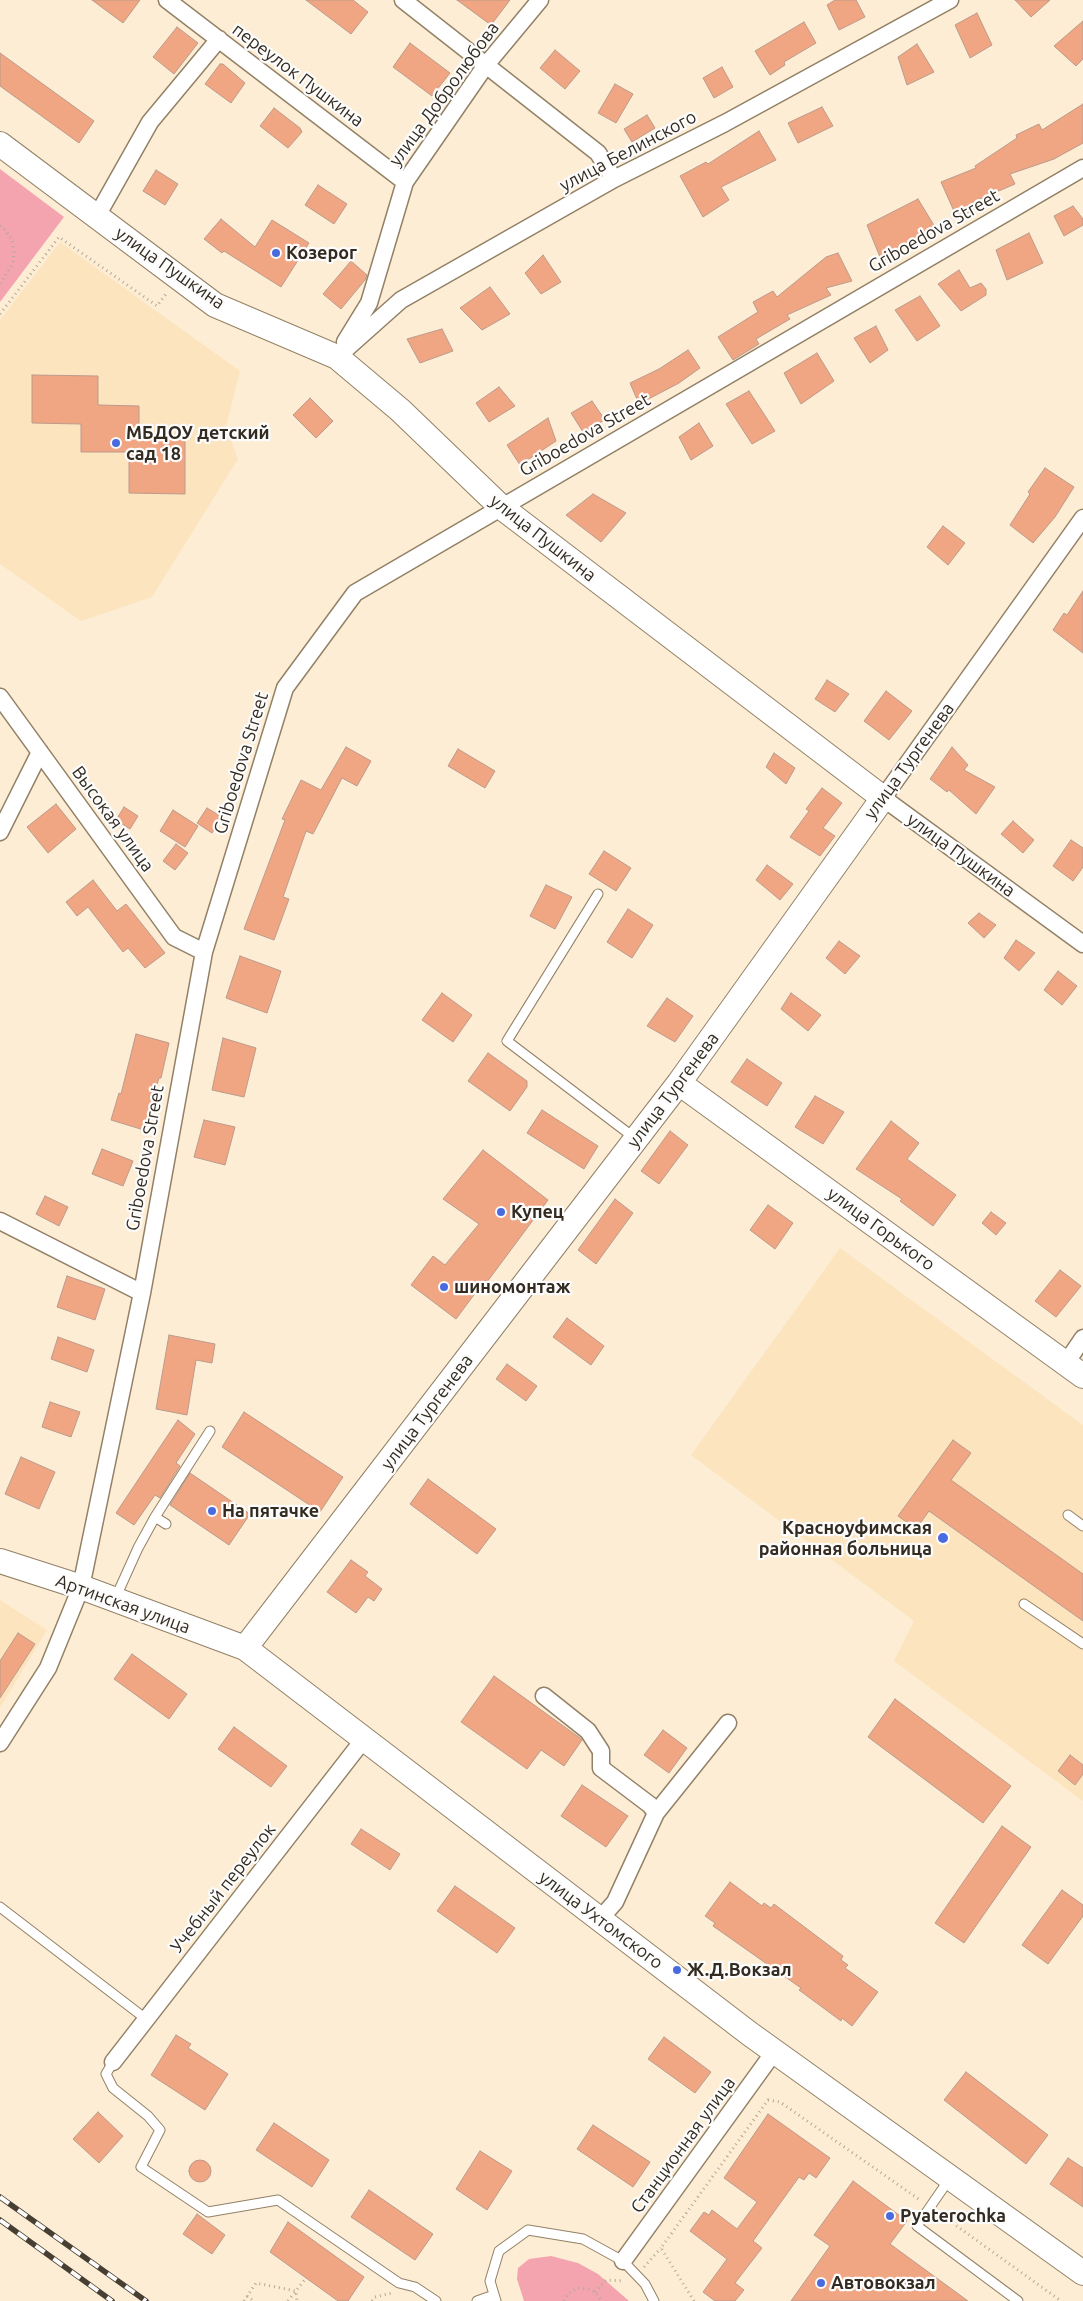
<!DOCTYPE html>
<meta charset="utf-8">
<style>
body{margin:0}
canvas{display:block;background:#fcedd4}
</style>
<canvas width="1083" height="2301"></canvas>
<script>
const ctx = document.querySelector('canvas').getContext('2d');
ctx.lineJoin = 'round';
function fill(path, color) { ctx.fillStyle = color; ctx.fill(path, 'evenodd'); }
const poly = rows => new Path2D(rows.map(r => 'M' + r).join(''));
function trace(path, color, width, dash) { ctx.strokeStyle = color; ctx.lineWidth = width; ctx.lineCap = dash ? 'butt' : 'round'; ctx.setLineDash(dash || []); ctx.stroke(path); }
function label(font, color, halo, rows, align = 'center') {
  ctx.font = font + ' Ubuntu,sans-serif'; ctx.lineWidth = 4.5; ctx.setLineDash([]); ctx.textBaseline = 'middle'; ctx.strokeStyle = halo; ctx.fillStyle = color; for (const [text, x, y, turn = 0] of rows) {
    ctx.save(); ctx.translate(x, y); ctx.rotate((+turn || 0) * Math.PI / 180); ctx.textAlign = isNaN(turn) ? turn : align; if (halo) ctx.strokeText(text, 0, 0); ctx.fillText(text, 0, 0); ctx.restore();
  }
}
const built = poly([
 [60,242,240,371,226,427,238,459,152,597,81,621,0,564,0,320],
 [840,1248,1083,1425,1083,1801,894,1661,914,1621,691,1455],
 [0,1600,47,1630,0,1708]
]);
const green = poly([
 [0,169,64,217,0,302],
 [551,2256,578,2263,598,2274,629,2301,524,2301,517,2279,518,2268,529,2259]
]);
const building = poly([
 [92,0,140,0,123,23,92,0],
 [306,0,353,0,368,12,351,34,306,0],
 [457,0,510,0,491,25,457,0],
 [835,0,856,0,865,17,839,30,827,5,835,0],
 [1015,0,1050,0,1031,17,1015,0],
 [977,13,992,45,970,58,955,25,977,13],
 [1083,21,1083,59,1076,66,1054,46,1083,21],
 [804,22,816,43,784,62,785,65,770,75,755,51,804,22],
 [177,27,198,43,174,74,153,57,177,27],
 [410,43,450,73,432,96,393,67,410,43],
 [917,44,934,72,907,85,898,57,917,44],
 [555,50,580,71,565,89,540,68,555,50],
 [0,53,94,121,79,143,0,86,0,53],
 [220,64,223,64,245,83,231,103,205,84,220,64],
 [722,67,733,87,714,98,703,78,722,67],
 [615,84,633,94,616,123,598,113,615,84],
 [1083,104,1083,143,1054,159,1010,174,1015,184,973,202,976,209,957,218,941,182,976,168,975,166,1017,138,1016,135,1039,124,1042,130,1083,104],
 [822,107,833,126,798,143,788,123,822,107],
 [274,108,300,128,302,132,288,148,260,126,274,108],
 [647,115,655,128,632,142,624,129,647,115],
 [759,131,776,160,721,187,729,200,703,217,680,176,706,162,708,164,759,131],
 [156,170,178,184,165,205,143,191,156,170],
 [318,185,347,204,334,224,305,205,318,185],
 [918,199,935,227,882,262,867,225,918,199],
 [1073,206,1083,219,1083,225,1064,236,1054,216,1073,206],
 [221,219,255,247,272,220,309,243,281,287,224,251,222,253,204,239,221,219],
 [1029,233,1043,263,1007,280,996,250,1029,233],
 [838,253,852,281,826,288,831,295,787,315,790,319,756,339,759,344,733,360,718,337,758,312,753,302,773,291,777,297,826,257,838,253],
 [543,255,561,282,541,294,525,273,543,255],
 [351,261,367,275,365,280,341,309,323,294,351,261],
 [959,270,970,288,981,283,986,289,986,295,961,311,938,284,959,270],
 [490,287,510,314,482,330,460,308,490,287],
 [920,296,940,326,917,341,895,310,920,296],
 [876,326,888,350,870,363,854,338,876,326],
 [442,329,453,351,420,363,407,339,442,329],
 [688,350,700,368,679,383,639,404,630,383,659,369,688,350],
 [817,353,834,381,801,404,784,373,817,353],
 [32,375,98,376,98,405,139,406,139,435,185,435,185,494,129,493,129,452,81,452,81,424,32,423,32,375],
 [499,387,515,406,489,422,476,403,499,387],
 [749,391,775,431,752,444,726,404,749,391],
 [310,398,333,421,316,438,293,415,310,398],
 [592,401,605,420,583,432,571,413,592,401],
 [548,418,556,441,520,465,507,445,548,418],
 [699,423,713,446,691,460,679,437,699,423],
 [1045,468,1074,487,1055,517,1033,543,1010,525,1030,494,1028,492,1045,468],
 [593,494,626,513,601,542,566,515,593,494],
 [943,526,965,543,948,565,927,547,943,526],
 [1083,591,1083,653,1053,630,1064,613,1067,615,1083,591],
 [827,680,849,694,835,712,815,699,827,680],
 [886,691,912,711,889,740,864,721,886,691],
 [346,747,371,761,357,786,342,778,313,834,306,831,283,897,289,899,274,940,244,929,285,820,282,819,301,780,321,790,346,747],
 [952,747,968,765,964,770,995,787,976,814,949,790,947,792,930,779,952,747],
 [458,749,495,771,485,788,448,766,458,749],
 [774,753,795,768,786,784,766,767,774,753],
 [822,788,842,803,823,828,835,836,820,856,790,837,809,811,806,809,822,788],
 [56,804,76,829,48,853,27,827,56,804],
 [124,807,138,816,130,829,116,820,124,807],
 [207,808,222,817,212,833,197,823,207,808],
 [173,810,198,826,185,847,160,831,173,810],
 [1013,821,1034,840,1023,853,1001,834,1013,821],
 [1071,840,1083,848,1083,867,1073,881,1053,866,1071,840],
 [176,844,188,853,175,870,163,861,176,844],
 [604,851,631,868,616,891,589,874,604,851],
 [767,865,793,884,780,900,756,880,767,865],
 [93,880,117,911,126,904,165,953,145,968,128,948,123,952,88,907,77,916,66,902,93,880],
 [546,885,572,897,555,929,530,916,546,885],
 [628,909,653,925,632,958,607,942,628,909],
 [979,913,996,925,984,938,968,923,979,913],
 [1016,940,1035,953,1019,971,1004,958,1016,940],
 [839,941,860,956,845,974,826,958,839,941],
 [240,956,281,971,267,1013,226,998,240,956],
 [1058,971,1077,986,1062,1005,1044,990,1058,971],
 [442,993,472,1015,453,1042,422,1020,442,993],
 [791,993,821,1015,808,1031,781,1009,791,993],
 [667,998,693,1016,675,1042,647,1026,667,998],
 [136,1034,169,1043,161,1078,159,1078,144,1130,111,1120,119,1093,121,1094,136,1034],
 [223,1038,256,1048,244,1097,212,1090,223,1038],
 [488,1053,527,1081,527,1087,510,1111,468,1081,488,1053],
 [747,1059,782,1083,767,1106,731,1082,747,1059],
 [815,1096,844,1112,823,1144,795,1127,815,1096],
 [542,1110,598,1146,584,1169,527,1133,542,1110],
 [204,1120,235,1127,225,1165,194,1157,204,1120],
 [891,1121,919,1143,907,1159,956,1195,933,1226,900,1201,902,1199,856,1169,891,1121],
 [670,1131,688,1145,659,1184,641,1171,670,1131],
 [102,1149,133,1161,123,1186,92,1174,102,1149],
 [483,1150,548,1200,487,1282,485,1280,456,1319,411,1285,433,1256,445,1265,479,1224,443,1199,483,1150],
 [45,1196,68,1207,59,1226,36,1214,45,1196],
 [615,1199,633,1213,596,1264,578,1250,615,1199],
 [768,1205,793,1223,775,1249,750,1230,768,1205],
 [991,1212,1006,1223,996,1235,982,1223,991,1212],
 [1060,1270,1081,1286,1056,1317,1035,1301,1060,1270],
 [67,1276,105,1289,95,1320,57,1307,67,1276],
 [567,1318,604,1346,591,1365,553,1337,567,1318],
 [169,1335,215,1344,212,1363,196,1360,187,1415,156,1409,169,1335],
 [58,1337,94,1350,87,1372,51,1359,58,1337],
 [507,1364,537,1386,526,1401,496,1379,507,1364],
 [50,1402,80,1412,71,1437,42,1427,50,1402],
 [244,1412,343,1477,320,1512,222,1447,244,1412],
 [178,1420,195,1434,176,1463,180,1466,160,1498,155,1495,134,1525,116,1513,178,1420],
 [953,1440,971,1453,951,1480,1083,1574,1083,1621,929,1511,916,1529,898,1516,953,1440],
 [21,1457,55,1472,39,1509,5,1494,21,1457],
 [190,1473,250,1514,229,1545,170,1505,190,1473],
 [428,1479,496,1529,477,1554,410,1504,428,1479],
 [351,1560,368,1572,365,1576,382,1589,374,1601,368,1597,356,1613,327,1592,351,1560],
 [18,1633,35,1644,0,1698,0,1661,18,1633],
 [132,1654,187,1694,169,1719,114,1679,132,1654],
 [494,1676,580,1738,582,1740,564,1766,541,1750,527,1769,461,1722,494,1676],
 [895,1699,1011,1786,983,1823,868,1737,895,1699],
 [234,1727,287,1766,271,1787,218,1749,234,1727],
 [663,1730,687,1748,669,1773,644,1755,663,1730],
 [1070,1755,1083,1765,1083,1774,1075,1785,1058,1771,1070,1755],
 [582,1785,628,1816,606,1847,561,1816,582,1785],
 [1002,1826,1031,1847,964,1943,935,1923,1002,1826],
 [361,1829,400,1854,390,1870,351,1844,361,1829],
 [730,1882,762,1906,764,1903,771,1908,774,1904,843,1956,841,1960,848,1965,845,1968,878,1992,852,2026,842,2018,841,2021,799,1990,801,1988,713,1926,715,1923,705,1916,730,1882],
 [455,1886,515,1928,497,1953,437,1911,455,1886],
 [1062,1890,1083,1905,1083,1916,1048,1964,1022,1945,1062,1890],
 [176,2035,191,2044,188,2048,228,2074,205,2110,151,2075,176,2035],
 [664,2037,711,2072,695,2093,648,2059,664,2037],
 [966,2072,1048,2135,1026,2164,944,2100,966,2072],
 [98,2112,123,2136,99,2163,73,2139,98,2112],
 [768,2114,830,2158,816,2178,809,2173,804,2180,799,2177,753,2241,762,2248,735,2283,744,2290,735,2301,715,2301,703,2292,727,2259,690,2231,704,2212,709,2215,712,2210,737,2229,757,2202,724,2178,768,2114],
 [274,2123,329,2160,312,2187,256,2150,274,2123],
 [593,2125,650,2162,633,2187,577,2149,593,2125],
 [480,2151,512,2171,487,2210,456,2189,480,2151],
 [1068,2158,1083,2168,1083,2207,1050,2184,1068,2158],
 '189 2171a11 11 0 1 1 22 0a11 11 0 1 1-22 0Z',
 [853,2181,907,2221,890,2244,968,2301,791,2301,830,2246,814,2235,853,2181],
 [369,2190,433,2234,415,2260,351,2217,369,2190],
 [197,2214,225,2235,212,2254,183,2234,197,2214],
 [288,2222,364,2277,348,2301,338,2301,270,2252,288,2222]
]);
const path = poly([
 [0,226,5,230,12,240,14,252,13,263,0,284],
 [0,314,59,237,157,306,166,294],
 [940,2214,1061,2301],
 [644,2267,661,2248],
 [595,2292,606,2280,624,2281],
 [247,2296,254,2301],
 [244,2301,256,2283,296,2291,297,2301],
 [288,2301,306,2278],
 [372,2301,375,2297,392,2293],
 [564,2301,569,2293,578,2288,588,2289,595,2292,602,2301],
 [694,2301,661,2248,768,2100,780,2102,920,2200]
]);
const lane = poly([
 [598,894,507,1041,636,1139],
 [1068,1515,1083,1526],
 [155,1517,166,1524],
 [115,1599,138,1548,155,1517,210,1431],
 [1024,1604,1083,1644],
 [0,1907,146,2019],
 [113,2062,106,2074,113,2088,148,2116,160,2130,141,2167,208,2212,278,2200,399,2283,415,2287,436,2301],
 [950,2178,917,2226,1018,2301],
 [477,2301,494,2295],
 [496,2301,490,2281,499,2251,528,2230,583,2239,623,2261,645,2284,654,2301]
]);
const street = poly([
 [167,0,405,182],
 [403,0,598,153,614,179],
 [97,216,150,122,219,39],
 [345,342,369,303,405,182,486,65,540,0],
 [337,357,401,300,614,179,725,123,950,0],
 [1083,518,883,798,1083,944],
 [0,697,174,937,204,952],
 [0,832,40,752],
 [0,1221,142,1293],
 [1066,1363,1083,1338],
 [544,1696,588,1731,601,1751,601,1768,650,1805,656,1813,615,1902,600,1919],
 [0,1743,48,1668,81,1587,142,1293,204,952,285,688,355,593,1083,168],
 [656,1813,728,1723],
 [113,2062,364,1739],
 [623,2261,774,2052]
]);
const secondary = poly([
 [0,144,215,305,337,357,400,410,501,507,883,798,679,1083,245,1648],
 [679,1083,1083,1376],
 [0,1561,81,1587,245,1648,750,2034,1083,2273]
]);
const rail = poly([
 [0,2197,146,2301],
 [0,2220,112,2301]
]);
const markers = [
 [276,253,5,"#496bdf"],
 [116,443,5,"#496bdf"],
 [501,1212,5,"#496bdf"],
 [444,1287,5,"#496bdf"],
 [212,1511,5,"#496bdf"],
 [943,1538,6,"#496bdf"],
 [677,1970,5,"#496bdf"],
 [890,2216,5,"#496bdf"],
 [821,2283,5,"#496bdf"]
];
const streetNames = [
 ["переулок Пушкина",298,75,37],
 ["улица Добролюбова",444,94,-54],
 ["улица Белинского",628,151,-28],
 ["Griboedova Street",934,231,-30],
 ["улица Пушкина",170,268,35],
 ["Griboedova Street",585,435,-30],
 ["улица Пушкина",543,538,38],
 ["улица Тургенева",909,761,-54],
 ["Griboedova Street",241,763,-73],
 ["Высокая улица",113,819,54],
 ["улица Пушкина",961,855,36],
 ["улица Тургенева",673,1090,-53],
 ["Griboedova Street",145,1158,-80],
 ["улица Горького",881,1229,36],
 ["улица Тургенева",427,1412,-53],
 ["Артинская улица",123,1604,20],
 ["Учебный переулок",223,1888,-52],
 ["улица Ухтомского",601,1920,37],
 ["Станционная улица",683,2145,-54]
];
const poiNames = [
 ["Козерог",286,253],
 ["МБДОУ детский",126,433],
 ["сад 18",126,454],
 ["Купец",511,1212],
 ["шиномонтаж",454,1287],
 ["На пятачке",222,1511],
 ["Красноуфимская",932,1528,"right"],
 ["районная больница",932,1549,"right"],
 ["Ж.Д.Вокзал",687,1970],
 ["Pyaterochka",900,2216],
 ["Автовокзал",831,2283]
];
fill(built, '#fce4bf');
fill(green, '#f4a4af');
fill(building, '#f0a583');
trace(building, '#bc9b8c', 1);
trace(lane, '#938166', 11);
trace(street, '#938166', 19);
trace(secondary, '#938166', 26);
trace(path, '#b5a894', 3, [1, 4]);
trace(lane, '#fff', 9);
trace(street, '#fff', 16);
trace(secondary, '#fff', 24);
trace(rail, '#473f32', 5.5);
trace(rail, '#fcfcfc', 4, [11]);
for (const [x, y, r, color] of markers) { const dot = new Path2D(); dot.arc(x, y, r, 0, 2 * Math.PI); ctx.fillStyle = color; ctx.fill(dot); trace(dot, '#fcfcfc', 2); }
label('18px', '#332b20', '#fcfcfc', streetNames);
label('bold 18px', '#332b20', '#fcfcfc', poiNames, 'left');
</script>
